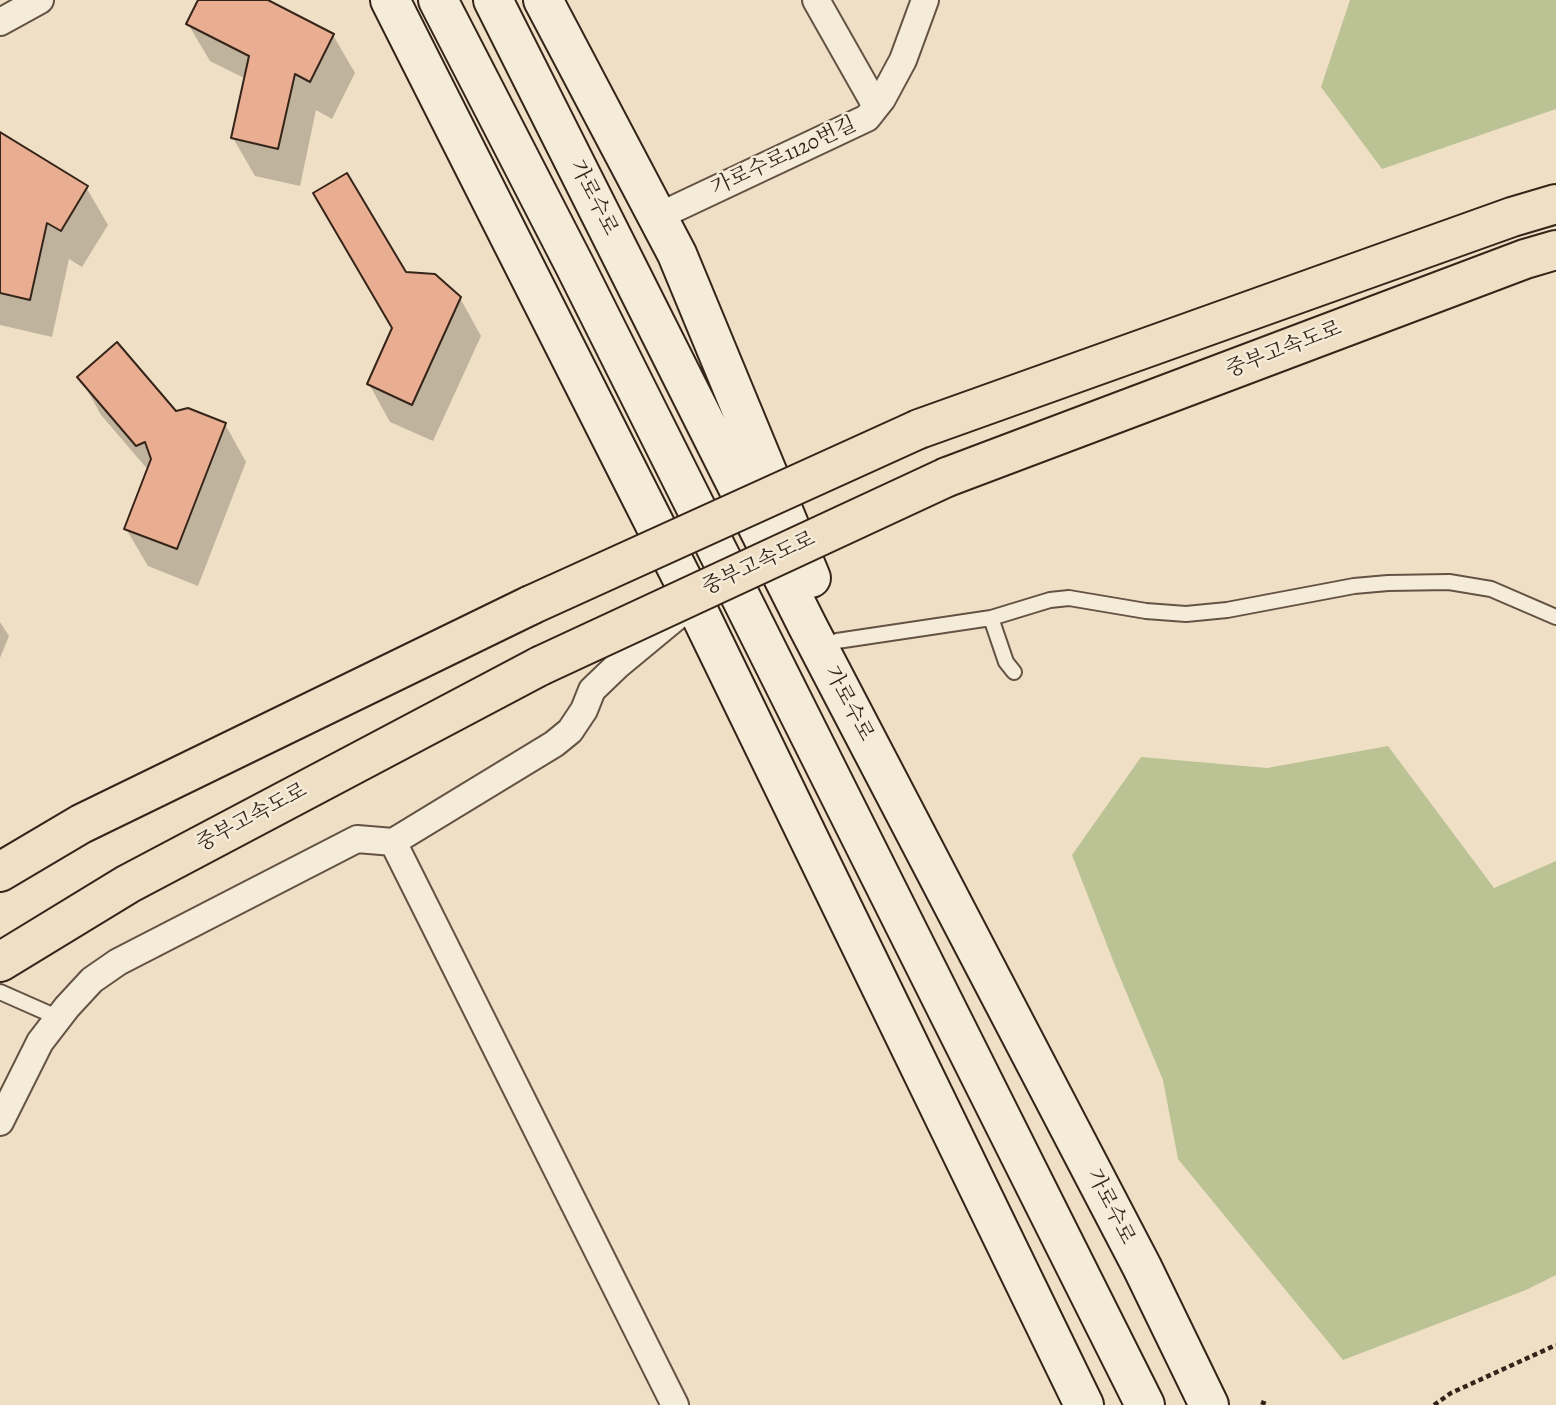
<!DOCTYPE html>
<meta charset="utf-8">
<style>
body{margin:0}
canvas{display:block;background:#efe0c5}
</style>
<canvas width="1556" height="1405"></canvas>
<script>
const ctx = document.querySelector('canvas').getContext('2d');
ctx.lineJoin = 'round';
function fill(path, color) { ctx.fillStyle = color; ctx.fill(path, 'evenodd'); }
const poly = rows => new Path2D(rows.map(r => 'M' + r).join(''));
function trace(path, color, width, dash) { ctx.strokeStyle = color; ctx.lineWidth = width; ctx.lineCap = dash ? 'butt' : 'round'; ctx.setLineDash(dash || []); ctx.stroke(path); }
function label(font, color, halo, rows, align = 'center') {
  ctx.font = font + ' Alegreya,"Noto Serif KR",serif'; ctx.lineWidth = 5; ctx.setLineDash([]); ctx.textBaseline = 'middle'; ctx.strokeStyle = halo; ctx.fillStyle = color; for (const [text, x, y, turn = 0] of rows) {
    ctx.save(); ctx.translate(x, y); ctx.rotate((+turn || 0) * Math.PI / 180); ctx.textAlign = isNaN(turn) ? turn : align; if (halo) ctx.strokeText(text, 0, 0); ctx.fillText(text, 0, 0); ctx.restore();
  }
}
const green = poly([
 [1350,0,1556,0,1556,109,1382,169,1321,87],
 [1388,746,1494,888,1556,861,1556,1275,1526,1290,1343,1360,1178,1159,1163,1080,1114,963,1072,855,1141,757,1267,768]
]);
const shadow = poly([
 [200,0,264,0,333,35,355,73,332,119,316,110,300,186,255,176,233,138,246,79,210,61,188,24],
 [0,134,86,187,108,225,82,267,69,259,52,337,0,325],
 [405,273,460,298,481,336,433,441,390,422,369,384,394,328],
 [80,377,175,413,225,424,246,462,198,586,148,566,126,529,149,471,101,415],
 [0,622,9,636,0,658]
]);
const building = poly([
 [198,0,268,0,334,34,310,82,295,74,278,149,231,138,249,56,186,24,198,0],
 [0,132,88,186,61,231,47,223,30,300,0,293,0,132],
 [347,173,406,272,435,274,461,297,412,405,367,384,392,328,313,193,347,173],
 [117,342,176,411,188,408,226,423,177,549,124,529,151,459,145,442,136,446,77,377,117,342]
]);
const path = poly([
 [1261,1402,1269,1405],
 [1434,1405,1451,1393,1556,1345]
]);
const service = poly([
 [991,618,1006,662,1014,672],
 [837,641,991,618,1050,600,1069,598,1146,611,1186,614,1227,610,1354,586,1388,583,1449,582,1491,589,1556,617],
 [0,992,59,1018]
]);
const minor = poly([
 [816,0,876,106],
 [0,22,40,0],
 [657,217,867,118,882,99,903,60,925,0],
 [393,842,675,1405],
 [0,1122,40,1042,67,1007,92,980,118,962,357,839,393,842,554,744,570,731,584,710,592,690,618,665,682,612]
]);
const secondary = poly([
 [390,0,694,602,1084,1405],
 [438,0,575,266,1145,1405],
 [493,0,808,627,1142,1267,1209,1405],
 [543,0,677,254,811,578]
]);
const motorway = poly([
 [919,429,1512,217,1556,204],
 [947,477,1525,259,1556,250],
 [0,872,81,824,531,605],
 [0,962,128,884,540,666]
]);
const motorwayBridge = poly([
 [531,605,919,429],
 [540,666,947,477]
]);
const streetNames = [
 ["가로수로1120번길",784,157,-25],
 ["가로수로",593,198,63],
 ["중부고속도로",1284,350,-21],
 ["중부고속도로",759,564,-25],
 ["가로수로",848,704,62],
 ["중부고속도로",252,818,-28],
 ["가로수로",1110,1207,63]
];
fill(green, '#bbc294');
fill(shadow, '#0003');
fill(building, '#e9ae91');
trace(building, '#352419', 2);
trace(service, '#645344', 18);
trace(minor, '#645344', 30);
trace(secondary, '#352419', 42);
trace(motorway, '#352419', 42);
trace(path, '#352419', 4.5, [5, 3.5]);
trace(service, '#f5ebd9', 14);
trace(minor, '#f5ebd9', 26);
trace(secondary, '#f5ebd9', 38);
trace(motorway, '#efe0c5', 38);
trace(motorwayBridge, '#352419', 42, []);
trace(motorwayBridge, '#efe0c5', 38);
label('21px', '#352419', '#f5ebd9', streetNames);
</script>
